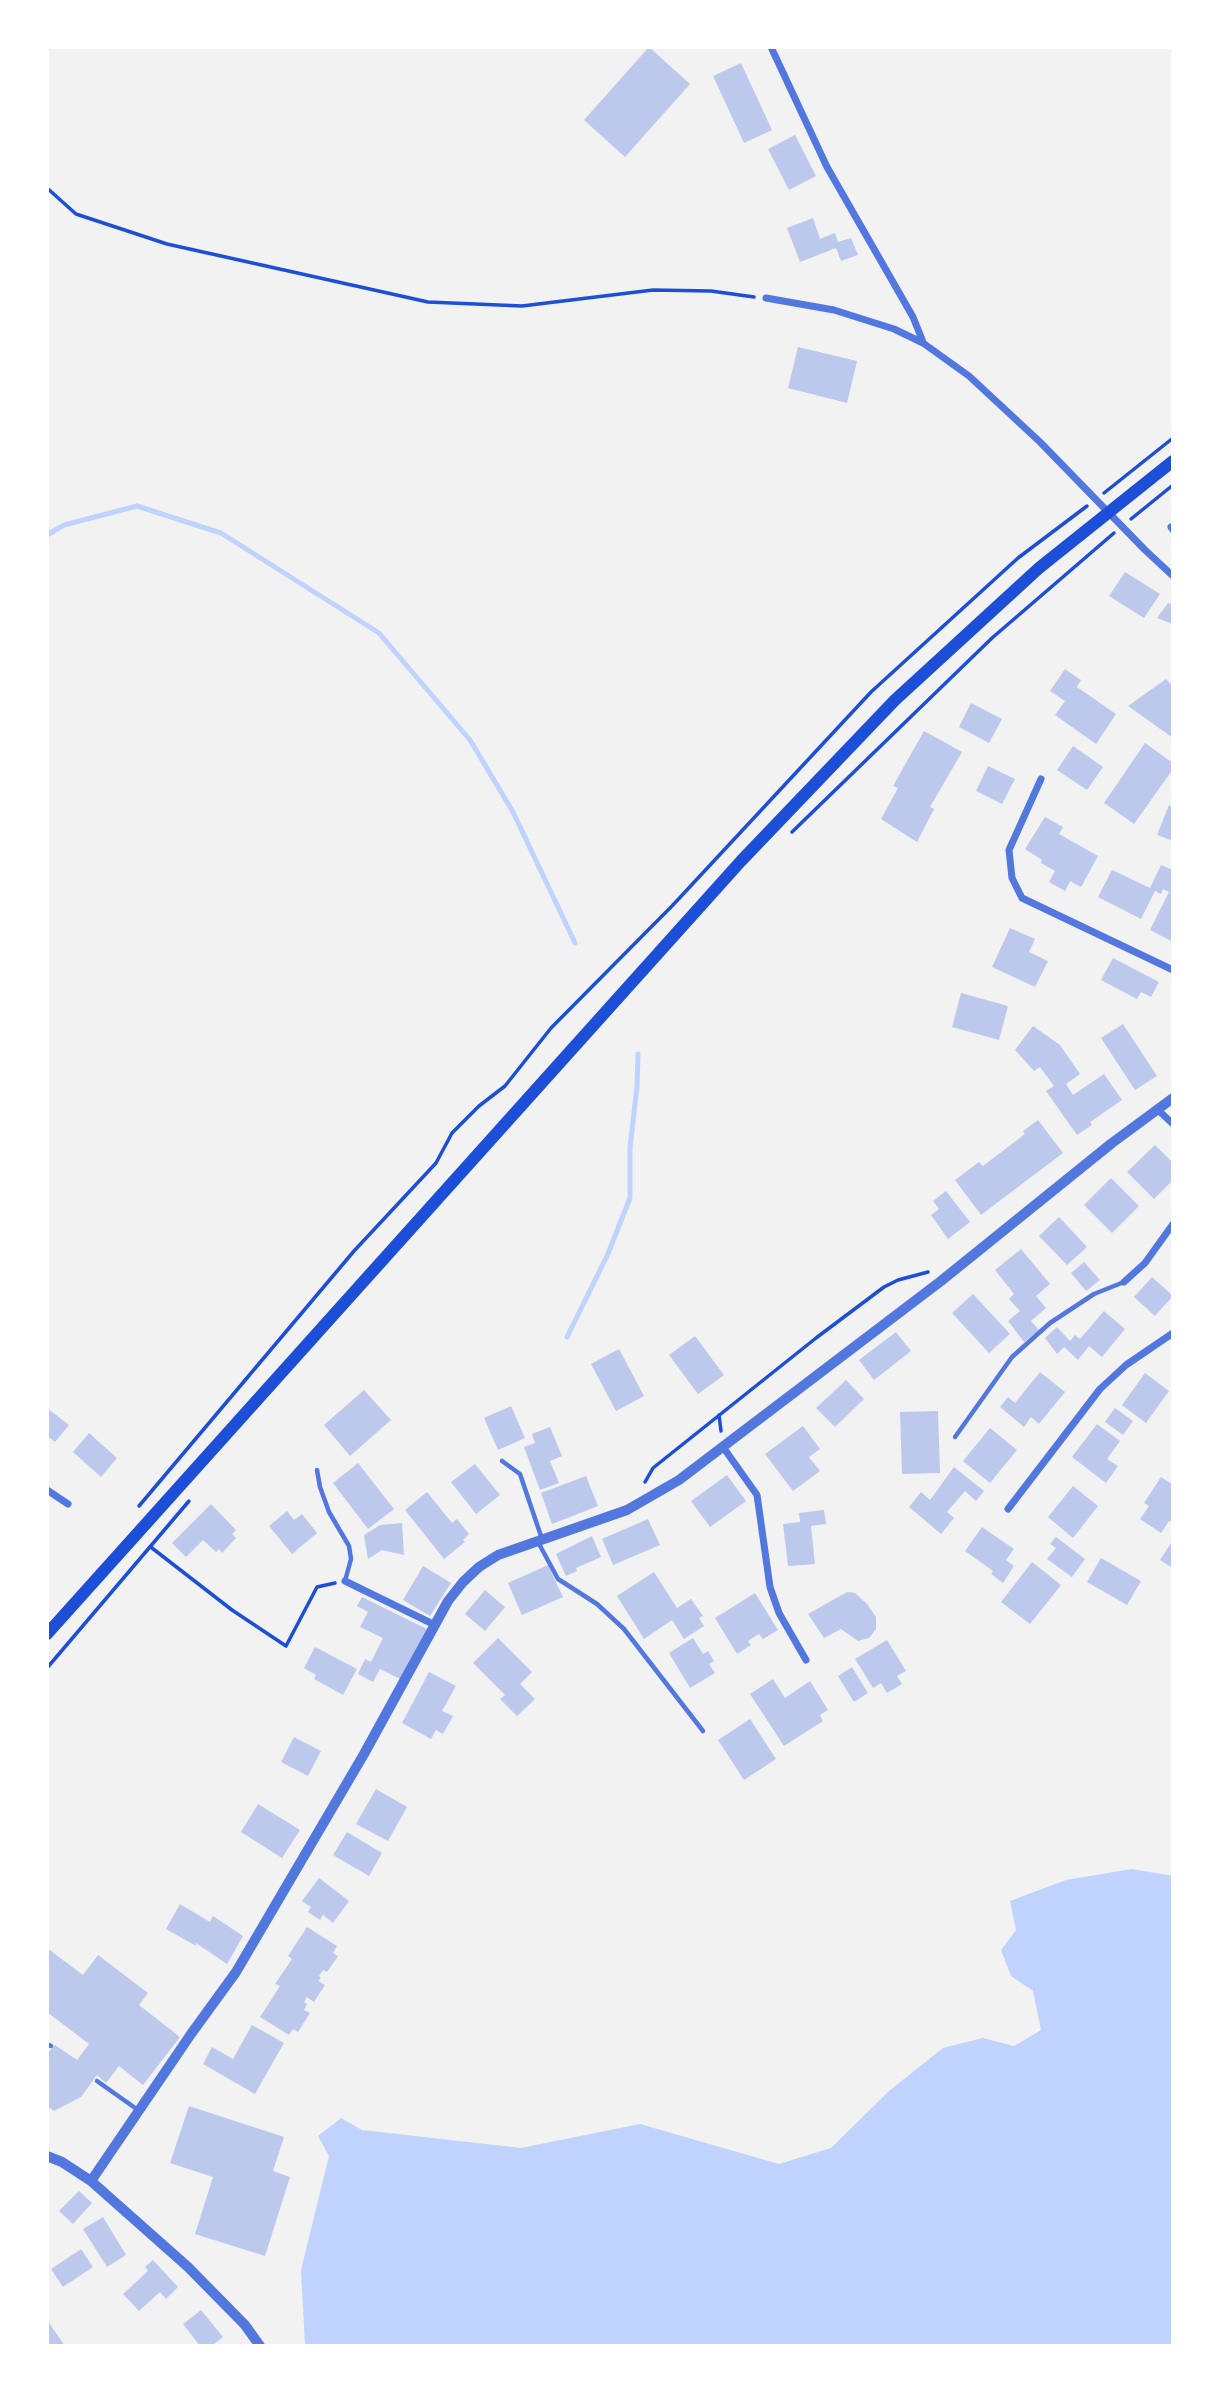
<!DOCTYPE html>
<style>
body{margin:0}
#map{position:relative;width:1220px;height:2393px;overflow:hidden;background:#f2f2f2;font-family:"Fira Sans Condensed",sans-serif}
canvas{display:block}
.frame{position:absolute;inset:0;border:49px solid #fff;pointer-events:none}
</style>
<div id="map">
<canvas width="1220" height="2393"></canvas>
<div class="frame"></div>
</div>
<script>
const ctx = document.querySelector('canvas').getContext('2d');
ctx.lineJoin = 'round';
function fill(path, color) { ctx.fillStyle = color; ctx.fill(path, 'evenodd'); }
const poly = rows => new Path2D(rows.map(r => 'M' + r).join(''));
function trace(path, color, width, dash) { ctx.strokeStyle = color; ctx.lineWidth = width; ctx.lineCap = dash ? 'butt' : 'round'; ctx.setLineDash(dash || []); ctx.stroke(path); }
const water = poly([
 [1132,1869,1173,1876,1173,2346,305,2345,301,2270,329,2156,318,2136,341,2118,362,2130,521,2148,640,2124,779,2164,831,2148,889,2091,943,2048,983,2038,1014,2046,1041,2030,1033,1991,1011,1976,1001,1950,1016,1930,1010,1901,1066,1880]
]);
const stream = poly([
 [47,535,64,525,137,506,221,533,379,633,470,740,513,812,575,943],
 [567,1337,607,1256,630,1198,630,1147,637,1087,638,1054]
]);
const building = poly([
 [649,47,690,84,625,157,584,120],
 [741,63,772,130,744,143,713,76],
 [795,135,816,176,789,190,768,149],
 [813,218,820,239,835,233,838,242,851,238,858,255,841,261,836,248,800,262,787,228],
 [798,347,857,361,847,403,788,388],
 [1125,572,1160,594,1144,618,1109,596],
 [1168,603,1173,605,1173,624,1157,618],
 [1065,669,1081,680,1077,687,1116,714,1096,744,1055,715,1065,701,1050,691],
 [1166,679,1173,687,1173,738,1128,706],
 [971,703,1002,719,989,743,959,727],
 [924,731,962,752,930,807,934,809,917,842,881,819,898,788,893,786],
 [1145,743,1173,763,1173,769,1134,824,1104,803],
 [1073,746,1103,767,1087,790,1057,770],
 [988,766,1015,779,1002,804,976,791],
 [1169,805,1173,807,1173,841,1157,835],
 [1045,817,1063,827,1059,834,1098,856,1081,887,1070,881,1065,891,1049,882,1055,871,1041,863,1042,860,1025,849],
 [1161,865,1173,870,1173,942,1150,930,1169,892,1163,889,1161,894,1155,891,1141,919,1098,897,1112,870,1150,888],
 [1010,928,1035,939,1029,952,1048,961,1035,987,992,967],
 [1113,958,1159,982,1151,997,1141,992,1137,999,1101,980],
 [961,993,1008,1006,999,1040,952,1027],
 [1123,1024,1157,1076,1135,1090,1101,1038],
 [1033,1026,1060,1045,1080,1074,1066,1084,1073,1095,1104,1074,1122,1100,1090,1122,1092,1125,1077,1135,1046,1091,1054,1086,1040,1067,1034,1071,1015,1050],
 [1038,1120,1063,1153,981,1215,955,1180,979,1162,983,1166,1025,1134,1023,1131],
 [1155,1145,1173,1163,1173,1180,1154,1199,1127,1172],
 [1111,1178,1139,1206,1112,1233,1084,1205],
 [946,1191,970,1222,948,1239,931,1215,939,1209,933,1201],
 [1059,1217,1087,1247,1067,1265,1039,1236],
 [1021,1249,1050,1284,1036,1296,1046,1308,1031,1321,1039,1330,1024,1342,1008,1321,1020,1311,1009,1299,1014,1294,995,1270],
 [1084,1262,1100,1280,1086,1291,1071,1273],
 [1152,1277,1173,1296,1155,1316,1134,1297],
 [973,1294,1010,1334,989,1353,952,1313],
 [1104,1311,1125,1329,1102,1357,1089,1346,1078,1360,1064,1347,1057,1354,1045,1338,1057,1327,1070,1341,1075,1335,1080,1339],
 [896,1332,911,1351,874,1380,859,1360],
 [695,1336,724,1375,698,1394,669,1355],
 [619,1349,644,1396,616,1411,591,1364],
 [1040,1372,1065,1392,1039,1424,1031,1417,1024,1427,1000,1407,1008,1397,1015,1403],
 [1145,1373,1169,1391,1146,1423,1122,1405],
 [846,1380,864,1399,835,1427,816,1408],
 [364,1390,391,1420,350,1456,324,1425],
 [511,1406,525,1438,498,1450,484,1418],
 [47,1408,69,1425,55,1442,47,1436],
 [1115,1408,1133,1421,1123,1435,1105,1422],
 [938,1411,940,1473,902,1474,900,1412],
 [1097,1424,1120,1441,1107,1459,1118,1466,1106,1483,1072,1457],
 [803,1426,820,1449,809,1457,820,1471,793,1491,765,1454],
 [550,1427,562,1456,550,1461,559,1483,540,1490,524,1447,535,1443,532,1434],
 [990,1428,1017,1450,990,1483,963,1461],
 [89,1433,117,1458,101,1477,73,1452],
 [358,1463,394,1509,368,1529,333,1483],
 [475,1464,500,1495,476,1514,451,1482],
 [954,1467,984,1491,976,1501,965,1491,947,1512,954,1518,941,1534,909,1507,921,1492,930,1500],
 [727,1475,746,1501,710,1527,691,1501],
 [586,1476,598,1506,552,1524,541,1493],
 [1161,1477,1173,1485,1173,1523,1169,1521,1161,1533,1140,1519,1149,1506,1144,1503],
 [1073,1486,1098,1506,1073,1538,1048,1517],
 [427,1492,452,1523,457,1519,469,1534,463,1540,465,1542,444,1559,405,1510],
 [211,1504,236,1530,232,1534,236,1538,222,1553,219,1549,216,1552,203,1540,186,1557,172,1543],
 [824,1510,826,1524,811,1526,815,1564,788,1566,783,1524,800,1522,799,1513],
 [287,1511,294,1520,302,1514,317,1533,292,1554,269,1526],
 [648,1519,660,1545,613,1565,602,1539],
 [402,1523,404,1555,382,1550,368,1559,364,1535,380,1525],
 [982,1527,1014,1549,1006,1560,1014,1566,1003,1583,991,1574,993,1571,965,1551],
 [592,1536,601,1557,576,1568,577,1571,566,1576,556,1554],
 [1056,1537,1085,1559,1072,1577,1047,1559,1056,1548,1050,1544],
 [1173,1540,1173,1568,1160,1560],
 [1101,1558,1141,1581,1127,1605,1087,1582],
 [1032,1562,1061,1585,1030,1624,1001,1602],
 [548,1565,563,1597,522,1615,508,1583],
 [423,1566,451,1583,430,1616,403,1600],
 [654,1572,677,1608,691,1599,703,1616,699,1618,704,1626,684,1639,672,1620,644,1639,617,1596],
 [485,1590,505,1607,485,1631,465,1614],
 [847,1592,855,1593,867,1604,876,1617,876,1629,869,1638,858,1641,841,1629,824,1638,808,1614],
 [755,1593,778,1630,763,1639,759,1634,748,1641,751,1645,737,1654,715,1618],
 [362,1597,427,1629,402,1680,380,1669,373,1682,358,1674,365,1659,371,1662,383,1638,360,1627,368,1612,357,1606],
 [498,1638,532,1672,520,1684,535,1699,517,1716,500,1699,505,1695,473,1663],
 [693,1638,703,1654,708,1651,714,1661,709,1664,715,1673,690,1688,669,1653],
 [887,1640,906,1671,897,1676,902,1684,887,1693,881,1683,873,1688,855,1659],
 [315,1647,357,1669,343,1695,314,1679,316,1675,304,1668],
 [852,1667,868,1693,854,1702,838,1676],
 [429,1672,456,1686,442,1711,453,1716,443,1734,436,1730,431,1739,402,1723],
 [773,1679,785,1698,810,1681,828,1710,820,1715,823,1721,784,1746,750,1694],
 [750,1719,776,1759,744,1780,718,1740],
 [294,1737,321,1751,308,1776,281,1762],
 [376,1789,407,1807,388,1841,356,1824],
 [258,1804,300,1830,282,1858,241,1832],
 [347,1832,382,1853,369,1876,333,1855],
 [319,1878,349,1901,333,1923,323,1915,320,1920,308,1912,311,1907,302,1901],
 [180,1904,210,1922,213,1916,243,1936,227,1964,196,1943,196,1946,166,1929],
 [307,1927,337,1946,333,1953,338,1956,327,1972,323,1970,319,1976,321,1978,318,1981,325,1985,314,2002,307,1997,304,2002,307,2004,304,2010,310,2013,298,2032,293,2029,289,2035,260,2017,280,1986,275,1984,292,1959,288,1956],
 [47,1948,83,1975,98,1955,148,1993,139,2005,180,2037,143,2085,119,2066,106,2083,97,2075,81,2097,54,2111,47,2106,47,2054,55,2045,77,2060,89,2044,47,2012],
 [252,2025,284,2043,255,2094,203,2064,212,2047,233,2059],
 [189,2106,284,2137,273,2171,290,2177,265,2256,195,2234,213,2177,170,2163],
 [79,2191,92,2203,73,2224,59,2211],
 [103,2217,126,2255,107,2267,83,2229],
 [81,2249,93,2267,63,2287,51,2269],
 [153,2260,178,2287,166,2299,160,2292,139,2311,123,2294,148,2271,145,2267],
 [201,2310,223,2337,212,2346,200,2346,183,2324],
 [47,2320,65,2346,47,2346]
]);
const path = poly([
 [47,188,76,214,167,244,428,302,522,306,653,290,711,291,754,297],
 [1104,493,1173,438],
 [1131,519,1173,485],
 [792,832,992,638,1114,533],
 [719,1415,721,1431],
 [645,1482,653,1468,816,1338,884,1287,898,1280,928,1272],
 [139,1506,354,1251,436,1163,452,1133,479,1106,505,1086,551,1028,672,906,871,692,1018,558,1087,506],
 [152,1548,232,1610,286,1646,317,1587,335,1583],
 [47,1668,189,1501]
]);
const service = poly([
 [955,1437,1012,1357,1050,1323,1094,1294,1124,1282],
 [502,1461,520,1474,542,1539],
 [317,1470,320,1487,329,1512,349,1546,351,1559,345,1581],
 [538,1542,558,1579,597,1604,624,1629,703,1731],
 [47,2044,51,2046],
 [97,2081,138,2110]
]);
const minor = poly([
 [771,47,827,167,913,317,923,342],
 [766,298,834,310,894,329,923,343,969,376,1040,442,1145,550,1173,576],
 [1171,527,1173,530],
 [1041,779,1009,850,1012,878,1022,898,1173,970],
 [1157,1109,1173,1124],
 [1124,1282,1145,1263,1173,1224],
 [723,1447,757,1495,770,1587,779,1613,806,1660],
 [47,1490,68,1504],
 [1008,1509,1100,1389,1126,1365,1173,1333],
 [345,1581,435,1625]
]);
const tertiary = poly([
 [47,2156,62,2162,91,2181,188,2267,245,2325,260,2346],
 [91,2181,191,2034,236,1972,364,1754,448,1601,463,1582,479,1567,498,1555,627,1510,679,1480,941,1281,1112,1143,1173,1098]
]);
const primary = poly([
 [47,1634,741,861,895,700,1039,568,1173,461]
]);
fill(water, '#bfd3fe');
trace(stream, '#bfd3fe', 5);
fill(building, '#bdc9ec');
trace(path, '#1d4ed8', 3.5);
trace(service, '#5277de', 4.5);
trace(minor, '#5277de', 7);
trace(tertiary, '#5277de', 10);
trace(primary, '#1d4ed8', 12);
</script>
